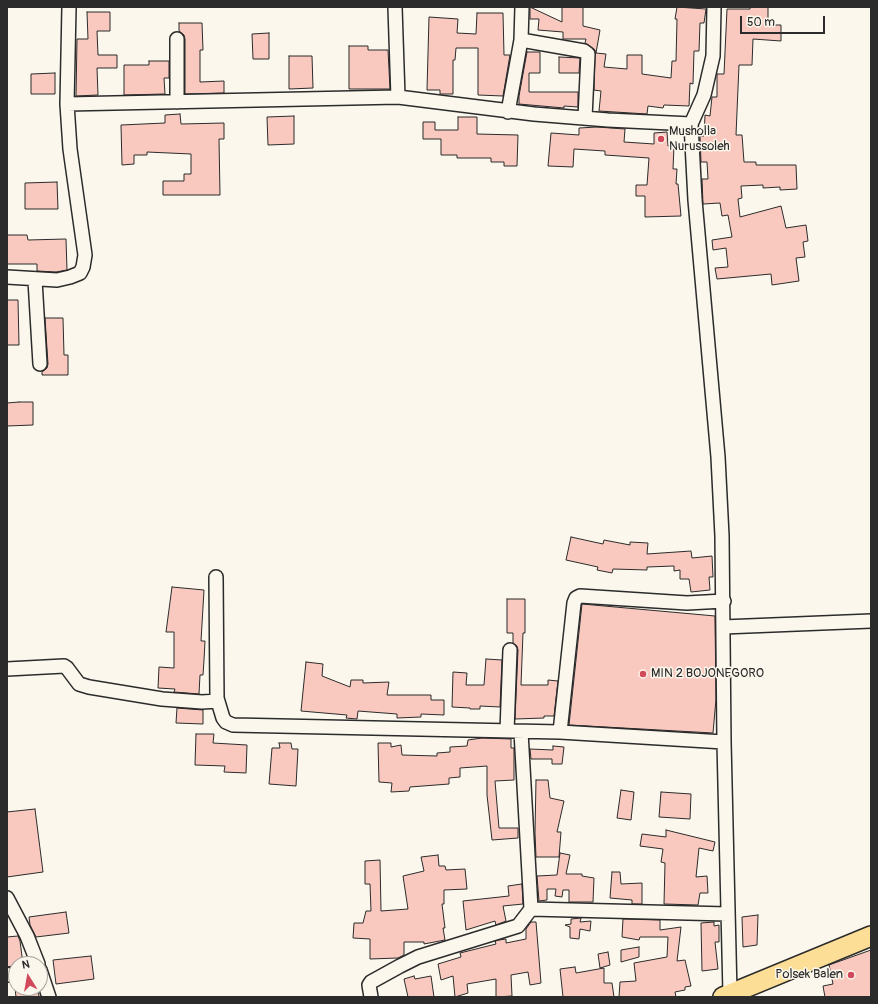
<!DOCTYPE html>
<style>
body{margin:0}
#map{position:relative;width:878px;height:1004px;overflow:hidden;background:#fbf7ec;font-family:Pangolin,sans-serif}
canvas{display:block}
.frame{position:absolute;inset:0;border:8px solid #2b2b2b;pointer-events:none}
.north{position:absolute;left:8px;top:956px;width:40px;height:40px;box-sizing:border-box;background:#fbf7ec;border:1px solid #a8a59f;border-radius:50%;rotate:349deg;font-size:11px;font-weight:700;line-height:16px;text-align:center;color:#2b2b2b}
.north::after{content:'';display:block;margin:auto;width:14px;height:18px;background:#d1495b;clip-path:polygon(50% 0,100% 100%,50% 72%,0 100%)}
.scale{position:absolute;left:740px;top:16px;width:85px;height:18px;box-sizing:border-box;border:2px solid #2b2b2b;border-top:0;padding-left:5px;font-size:12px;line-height:14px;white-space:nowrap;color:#2b2b2b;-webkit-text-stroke:3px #fbf7ec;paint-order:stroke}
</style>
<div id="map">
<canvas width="878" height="1004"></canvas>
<div class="frame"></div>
<div class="north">N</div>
<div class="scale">50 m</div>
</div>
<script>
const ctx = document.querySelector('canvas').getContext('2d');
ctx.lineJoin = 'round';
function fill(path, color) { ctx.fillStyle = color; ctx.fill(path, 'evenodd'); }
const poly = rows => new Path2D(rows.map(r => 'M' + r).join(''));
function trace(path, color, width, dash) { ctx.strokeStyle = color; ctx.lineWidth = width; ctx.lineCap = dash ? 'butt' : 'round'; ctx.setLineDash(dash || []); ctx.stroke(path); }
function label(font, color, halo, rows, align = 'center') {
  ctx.font = font + ' Pangolin,sans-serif'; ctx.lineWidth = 3; ctx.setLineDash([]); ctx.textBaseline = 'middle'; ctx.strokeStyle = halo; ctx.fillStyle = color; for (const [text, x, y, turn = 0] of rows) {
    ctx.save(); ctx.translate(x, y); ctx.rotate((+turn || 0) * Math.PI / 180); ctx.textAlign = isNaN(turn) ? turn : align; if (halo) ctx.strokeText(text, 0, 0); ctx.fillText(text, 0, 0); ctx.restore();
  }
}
const building = poly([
 [530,7,562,22,562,7,583,7,583,26,600,30,596,53,606,54,604,67,627,69,627,55,642,55,642,74,671,78,672,61,676,61,677,19,675,19,677,7,706,9,704,23,700,23,699,51,694,51,693,84,690,83,689,106,664,105,663,108,648,106,647,114,599,111,601,91,594,90,595,50,585,43,586,39,563,39,563,32,538,30,539,19,530,19,530,7],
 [750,7,768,7,768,25,781,25,781,41,753,39,752,65,739,65,736,135,742,135,744,162,756,162,756,165,796,165,797,189,780,190,780,187,763,188,763,185,741,186,742,198,738,199,740,217,781,206,786,228,806,225,808,241,803,242,805,257,796,258,799,281,772,285,771,274,717,279,715,268,728,267,726,248,713,250,712,240,732,237,728,215,722,216,720,203,703,204,702,179,708,179,707,162,701,162,700,136,704,136,705,115,710,116,712,97,717,97,717,74,724,74,727,9,750,9,750,7],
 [87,12,110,12,110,31,97,31,98,55,117,55,117,68,97,68,98,95,76,96,77,39,88,39,87,12],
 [477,13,503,13,504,55,510,55,503,96,478,95,478,48,456,48,455,60,453,60,453,94,440,94,440,90,427,90,429,17,458,19,457,33,476,34,477,13],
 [179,23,202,23,203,50,200,50,200,82,224,81,224,93,185,94,185,39,184,35,179,31,179,23],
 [269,33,269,59,253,59,252,34,269,33],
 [349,46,368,46,368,50,388,50,390,89,349,89,349,46],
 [527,52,540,52,540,73,529,73,529,92,578,92,578,107,564,106,564,108,519,104,519,96,527,52],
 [289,56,312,56,313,88,289,89,289,56],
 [559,57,580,58,579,73,559,73,559,57],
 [149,61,169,61,169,78,164,78,165,94,124,95,124,65,149,65,149,61],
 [55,73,55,94,31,94,31,74,55,73],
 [180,114,181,124,224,123,224,139,219,139,220,195,163,195,163,181,184,181,184,174,191,174,191,154,147,152,147,155,134,155,134,164,122,165,121,125,165,123,165,115,180,114],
 [294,116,294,144,268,145,267,117,294,116],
 [458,117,477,117,477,134,518,135,517,166,504,166,504,162,491,162,491,158,457,158,457,155,441,155,441,139,423,139,423,122,435,122,435,130,458,130,458,117],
 [597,127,625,129,624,142,654,144,654,133,667,132,668,146,674,146,673,169,677,169,676,184,678,184,681,216,645,217,645,196,636,196,636,185,647,185,649,158,605,155,605,151,574,149,573,167,548,166,551,133,579,135,579,128,597,127],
 [57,182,58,209,25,209,25,183,57,182],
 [7,235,27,235,28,240,66,239,67,270,56,272,37,271,37,264,7,264,7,235],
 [7,300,18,300,19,345,7,345,7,300],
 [45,318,63,318,64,355,68,355,68,375,42,375,42,372,47,368,48,364,45,318],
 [19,402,33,402,33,425,7,426,7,403,19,402],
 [571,537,603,544,604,540,630,545,630,542,648,543,647,554,691,551,692,558,712,556,713,577,709,577,710,590,691,592,689,579,680,579,680,570,674,571,674,566,647,567,647,570,613,569,612,573,597,570,598,567,566,560,571,537],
 [172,587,204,590,201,641,205,641,204,660,203,675,200,675,199,694,174,692,175,689,158,688,159,667,174,668,174,632,166,632,172,587],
 [507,599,525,599,525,633,523,633,521,685,548,685,548,680,558,681,554,716,544,716,544,718,515,719,518,650,517,646,513,643,513,633,507,633,507,599],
 [582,604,715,616,716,699,713,733,569,725,582,604],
 [486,659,502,660,500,707,480,706,480,709,470,709,470,708,452,707,453,672,467,673,466,685,484,685,486,659],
 [306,662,323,664,322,676,350,687,351,680,363,680,363,683,389,682,387,695,431,695,431,700,444,700,444,715,421,714,421,717,397,718,397,714,358,711,357,719,346,718,347,715,301,711,306,662],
 [177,708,203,710,203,724,176,723,177,708],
 [196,734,214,734,213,743,247,745,246,773,224,772,225,766,195,765,196,734],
 [482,738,511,739,511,748,514,748,514,780,495,781,499,828,518,828,518,838,492,840,487,795,487,766,460,768,460,777,449,778,449,784,410,787,409,791,391,792,392,783,379,782,378,743,391,743,391,747,401,745,402,755,437,756,437,753,450,752,450,747,467,746,468,740,482,738],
 [279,743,291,743,292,749,298,749,296,786,269,784,272,748,280,748,279,743],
 [553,746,564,747,562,764,552,764,552,759,531,759,530,749,553,750,553,746],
 [536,780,548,780,550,798,564,801,557,832,561,832,559,857,536,857,535,833,536,780],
 [621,790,634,792,631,820,617,818,621,790],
 [661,792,691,794,690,819,659,817,661,792],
 [35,809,43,872,7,877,7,812,35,809],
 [666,830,715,842,713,851,699,848,696,877,707,876,708,893,700,893,698,905,664,904,665,863,661,862,663,849,640,846,642,834,666,837,666,830],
 [560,853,570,855,566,874,582,874,582,876,594,878,593,902,569,902,569,890,563,890,562,897,555,896,556,889,547,889,547,900,539,901,537,876,557,875,560,853],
 [438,855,439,866,445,866,446,870,465,869,467,889,444,890,444,904,442,904,445,928,443,928,445,940,424,944,424,942,404,942,404,955,398,958,370,959,370,939,353,938,354,923,363,923,366,911,371,911,370,884,365,884,365,861,380,860,381,911,408,909,403,876,424,871,421,857,438,855],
 [612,872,620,872,621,884,642,883,642,904,632,904,632,900,610,898,612,872],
 [522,884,523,904,503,906,506,921,496,925,495,921,466,930,463,901,509,896,508,886,522,884],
 [66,912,69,933,36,937,30,925,29,917,66,912],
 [758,915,757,945,743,947,742,917,758,915],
 [581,918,580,922,591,921,590,931,580,929,579,939,570,938,570,927,565,925,571,924,571,919,581,918],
 [623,919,660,920,660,930,681,927,677,961,685,960,691,986,685,987,685,990,675,992,676,997,619,997,620,982,636,981,634,963,667,957,668,937,640,937,639,940,622,937,623,919],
 [531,922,536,922,541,983,530,985,528,972,511,975,512,996,496,997,496,979,467,984,468,993,455,997,453,976,441,980,438,964,461,957,460,953,496,944,495,941,499,940,506,939,506,943,526,939,526,929,531,922],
 [714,922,714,926,719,925,719,942,715,942,718,969,702,971,701,923,714,922],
 [18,936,20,941,23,964,7,967,7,937,18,936],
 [639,947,639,957,621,962,621,950,639,947],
 [871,950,871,997,825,997,823,986,833,984,829,965,871,950],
 [608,952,610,965,600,968,598,954,608,952],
 [91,956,94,979,56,984,53,960,91,956],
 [575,967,576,973,604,968,604,983,612,983,614,997,563,997,560,969,575,967],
 [414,976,415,979,431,976,434,997,408,997,404,979,414,976],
 [15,988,38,988,39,997,16,997,15,988]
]);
const minor = poly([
 [395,7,398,97],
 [714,7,713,56,704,95,691,124,695,200,718,457,722,536,724,742],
 [521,40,522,7],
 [177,102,177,39],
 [67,104,398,97,534,114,608,120,691,124],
 [508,112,521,40,584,51,588,54,585,118],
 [7,277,57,280,70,277,80,273,83,267,85,255,70,149,67,104,69,7],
 [35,280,40,364],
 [216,577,217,698,223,718,226,722,233,725,560,732,724,742,730,994],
 [723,627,871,621],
 [7,669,64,666,67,668,79,684,89,687,162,699,202,702,218,701],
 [507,731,510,650],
 [521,732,531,909],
 [560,732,574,603,576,598,580,596,687,603,724,601],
 [7,898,27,936,38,964],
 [40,970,49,997],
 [7,975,16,974],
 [371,997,369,985,371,982,400,966,418,957,518,926,531,909,727,914]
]);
const highway = poly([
 [723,997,871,936]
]);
const markers = [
 [661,139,4,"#d1495b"],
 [643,674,4,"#d1495b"],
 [851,975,4,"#d1495b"]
];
const poiNames = [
 ["Musholla",669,132],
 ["Nurussoleh",669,147],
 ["MIN 2 BOJONEGORO",651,674],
 ["Polsek Balen",843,975,"right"]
];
fill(building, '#f9c9bf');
trace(building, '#2b2b2b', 1);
trace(minor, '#2b2b2b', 16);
trace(highway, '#2b2b2b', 22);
trace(minor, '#fbf7ec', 13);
trace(highway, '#fdde96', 19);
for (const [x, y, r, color] of markers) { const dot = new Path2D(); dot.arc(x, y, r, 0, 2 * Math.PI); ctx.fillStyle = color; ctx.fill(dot); trace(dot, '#fbf7ec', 1.5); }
label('13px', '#2b2b2b', '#fbf7ec', poiNames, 'left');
</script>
